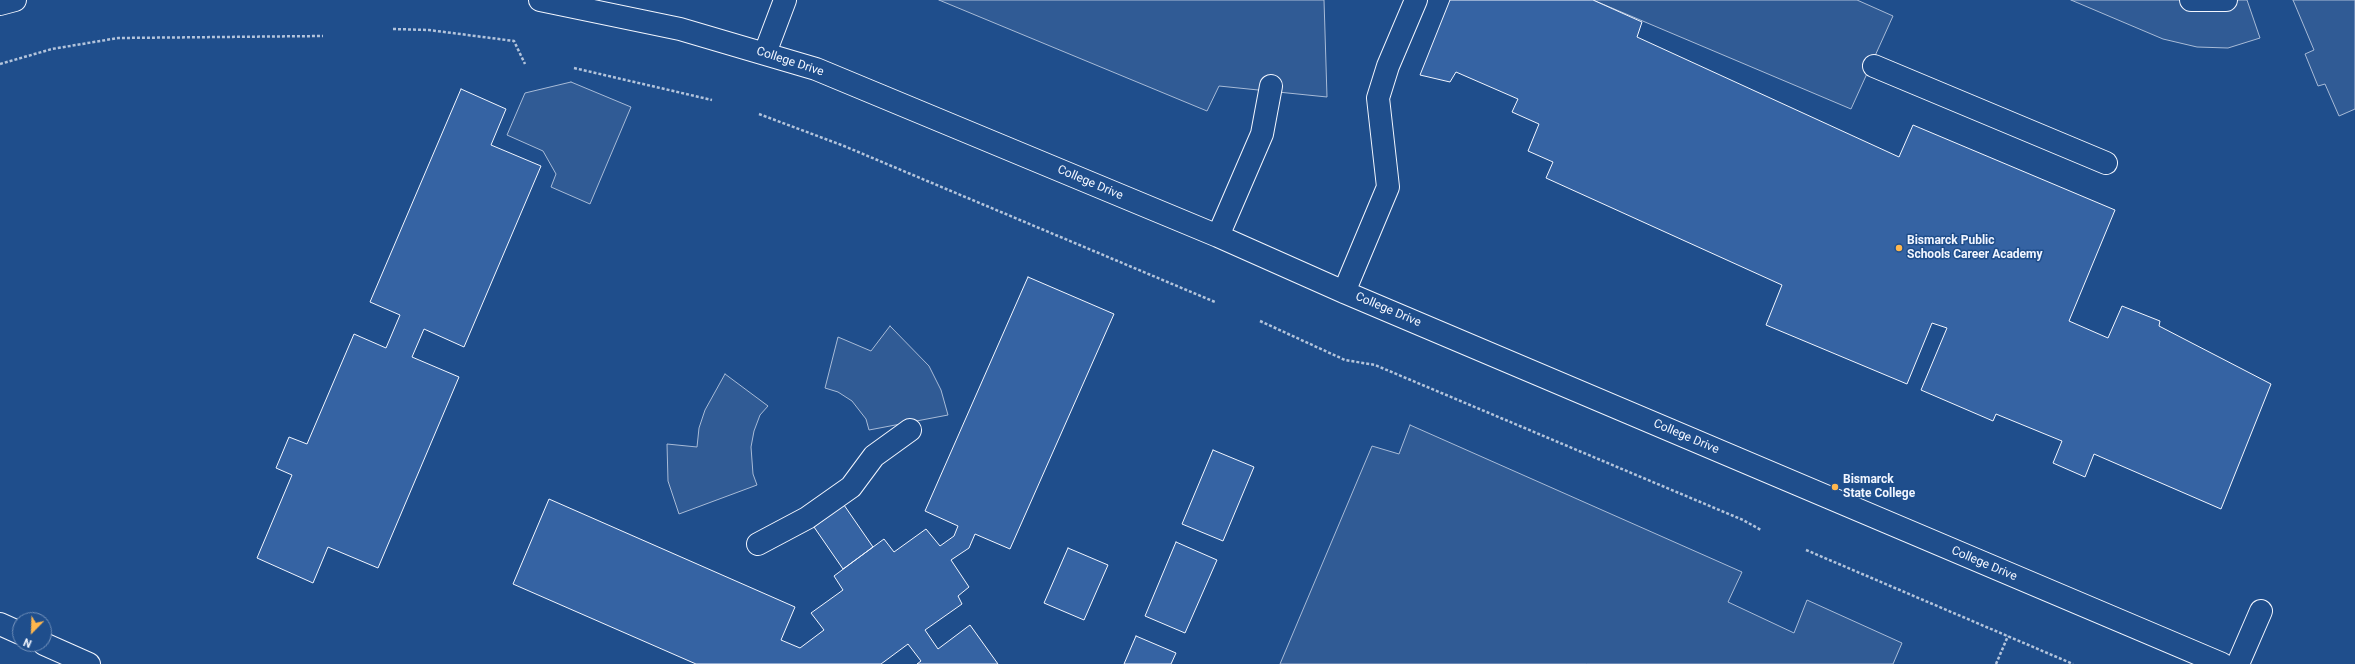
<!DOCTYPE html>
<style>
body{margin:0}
#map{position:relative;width:2355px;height:664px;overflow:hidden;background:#1f4e8c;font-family:Roboto,sans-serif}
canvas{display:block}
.north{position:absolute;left:12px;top:612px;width:40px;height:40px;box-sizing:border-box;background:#1f4e8c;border:1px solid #7391ba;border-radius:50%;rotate:203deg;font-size:11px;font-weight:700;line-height:16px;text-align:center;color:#f2f6ff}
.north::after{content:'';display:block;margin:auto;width:14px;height:18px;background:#ffb74d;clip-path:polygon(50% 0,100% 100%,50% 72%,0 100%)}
</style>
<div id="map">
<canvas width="2355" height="664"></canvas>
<div class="north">N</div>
</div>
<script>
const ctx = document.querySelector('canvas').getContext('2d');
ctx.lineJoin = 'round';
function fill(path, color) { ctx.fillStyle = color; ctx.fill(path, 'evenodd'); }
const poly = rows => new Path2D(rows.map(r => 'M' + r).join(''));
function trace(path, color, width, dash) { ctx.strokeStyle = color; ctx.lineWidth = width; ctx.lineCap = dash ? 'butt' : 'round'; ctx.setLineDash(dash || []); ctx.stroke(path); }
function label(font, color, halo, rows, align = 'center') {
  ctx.font = font + ' Roboto,sans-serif'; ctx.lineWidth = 3; ctx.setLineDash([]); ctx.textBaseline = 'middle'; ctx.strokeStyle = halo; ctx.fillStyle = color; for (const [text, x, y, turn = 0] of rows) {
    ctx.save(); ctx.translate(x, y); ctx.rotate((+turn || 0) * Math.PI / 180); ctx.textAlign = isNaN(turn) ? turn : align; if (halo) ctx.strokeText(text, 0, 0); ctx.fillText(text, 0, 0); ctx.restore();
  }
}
const built = poly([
 [939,0,1324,0,1327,97,1219,86,1207,111,939,0],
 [1593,0,1857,0,1893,16,1851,109,1593,0],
 [2071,0,2247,0,2260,38,2228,48,2197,47,2163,39,2071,0],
 [2293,0,2355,0,2355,109,2339,116,2325,84,2318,86,2305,54,2314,50,2293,0],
 [571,82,631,107,590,204,551,187,556,174,543,151,507,135,525,93,571,82],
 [890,326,929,366,941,390,948,415,869,430,866,419,852,401,838,392,825,388,838,337,871,351,890,326],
 [725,374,768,406,760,415,754,431,751,447,753,474,757,485,679,514,668,481,667,444,697,447,699,428,705,410,725,374],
 [1410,425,1742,572,1728,602,1794,633,1807,600,1902,643,1893,664,1280,664,1372,446,1399,454,1410,425]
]);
const building = poly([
 [1450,0,1593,0,1642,22,1637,37,1899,157,1913,125,2115,210,2069,321,2108,338,2122,306,2160,321,2159,326,2271,384,2221,509,2094,454,2085,477,2053,463,2062,441,1996,414,1993,421,1921,390,1947,328,1932,323,1907,384,1766,325,1782,285,1546,178,1553,162,1528,151,1539,124,1512,112,1518,99,1456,72,1450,82,1420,75,1450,0],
 [461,89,506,109,491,145,541,166,464,347,424,329,412,357,459,377,378,568,328,547,313,583,257,558,292,475,276,468,289,437,307,444,354,334,386,348,400,315,370,302,461,89],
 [1028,277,1114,314,1010,549,975,534,969,548,951,560,969,587,958,596,962,604,925,630,938,649,970,625,998,664,917,664,921,661,908,644,881,664,696,664,513,584,549,499,795,607,781,640,800,648,824,630,811,613,843,590,834,576,873,547,884,539,894,552,926,529,940,546,954,536,958,526,925,511,1028,277],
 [1213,450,1254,467,1223,541,1182,524,1213,450],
 [844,505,873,547,843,569,814,527,844,505],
 [1176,542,1217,560,1185,633,1145,616,1176,542],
 [1068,548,1108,565,1084,620,1044,603,1068,548],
 [1136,636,1176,653,1171,664,1124,664,1136,636]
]);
const path = poly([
 [393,29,429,30,514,41,525,64],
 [0,64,52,49,118,38,323,36],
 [574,68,712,100],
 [759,114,844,146,1215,302],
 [1260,321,1345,360,1375,365,1743,520,1761,530],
 [1806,550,2073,664],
 [1996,664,2008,636]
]);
const minor = poly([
 [540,0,680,29,816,69,1218,236,1344,292,2222,664],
 [2191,0,2226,0],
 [0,4,15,0],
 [765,53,785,0],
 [1874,66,2106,163],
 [1218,236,1262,134,1271,86],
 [1344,292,1388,187,1378,98,1388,66,1416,0],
 [758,544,807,518,851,487,874,456,910,430],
 [0,624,20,633],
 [44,644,89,664],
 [2238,664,2261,611]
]);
const markers = [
 [1899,248,4,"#ffb74d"],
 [1835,487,4,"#ffb74d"]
];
const streetNames = [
 ["College Drive",790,62,18],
 ["College Drive",1090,183,23],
 ["College Drive",1388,310,23],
 ["College Drive",1686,437,23],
 ["College Drive",1984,564,23]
];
const poiNames = [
 ["Bismarck Public",1907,241],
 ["Schools Career Academy",1907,255],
 ["Bismarck",1843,480],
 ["State College",1843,494]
];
fill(built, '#305b95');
trace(built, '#a8bbd7', 1);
fill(building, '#3563a3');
trace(building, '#f2f6ff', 1);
trace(minor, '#f2f6ff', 24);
trace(path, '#b3c4dc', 2.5, [3, 2]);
trace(minor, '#1f4e8c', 22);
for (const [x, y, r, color] of markers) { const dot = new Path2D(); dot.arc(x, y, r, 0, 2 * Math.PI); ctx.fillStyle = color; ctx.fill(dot); trace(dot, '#1f4e8c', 1.5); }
label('12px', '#f2f6ff', '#1f4e8c', streetNames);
label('bold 12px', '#f2f6ff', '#1f4e8c', poiNames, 'left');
</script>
